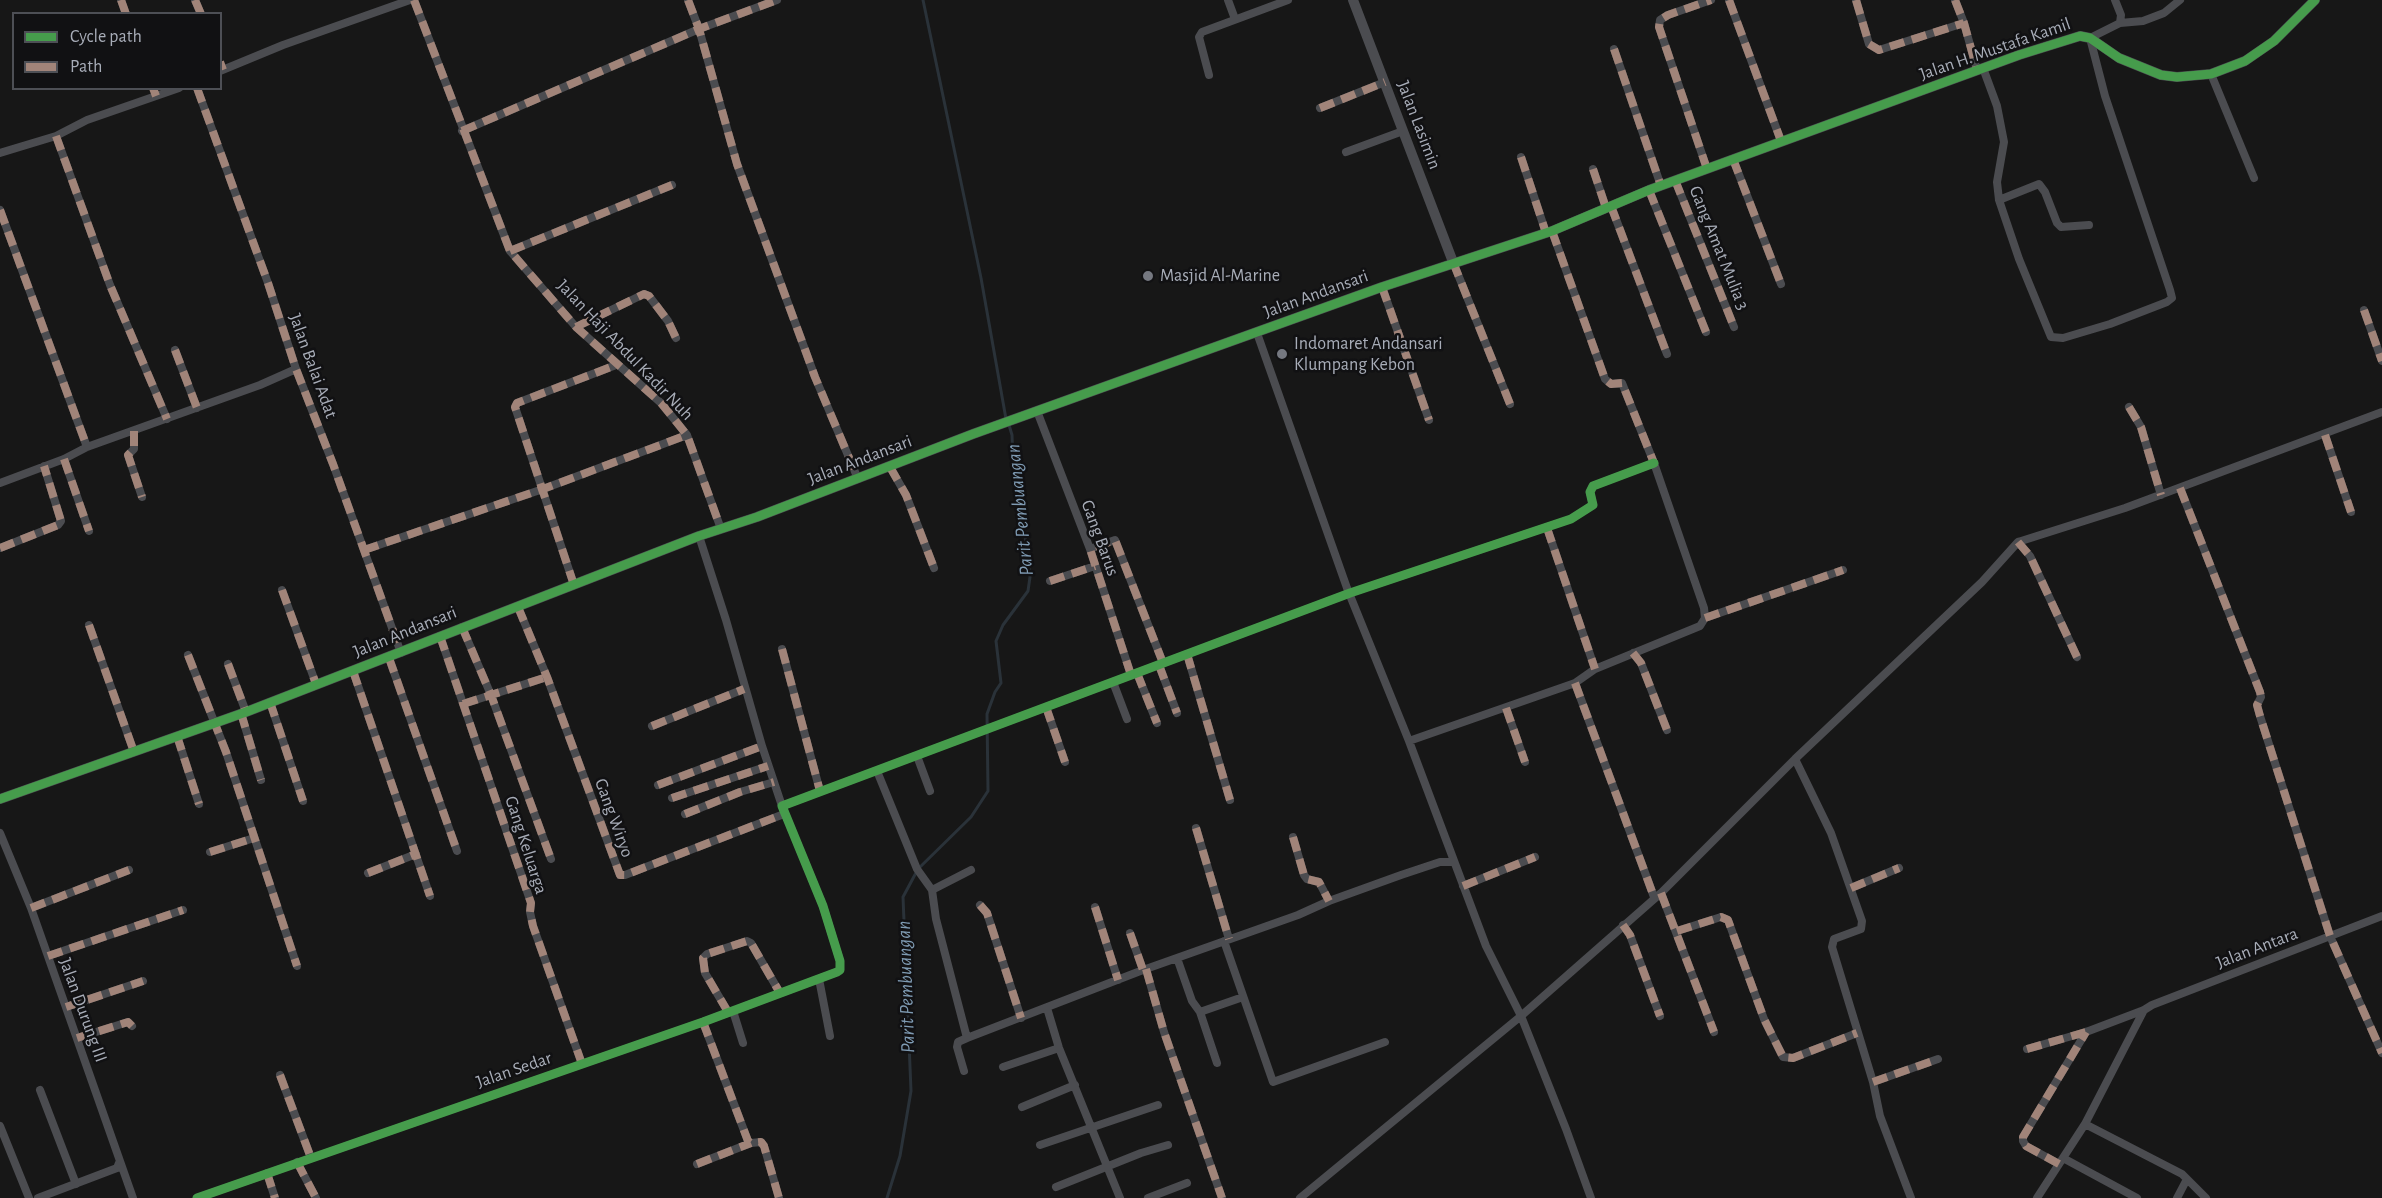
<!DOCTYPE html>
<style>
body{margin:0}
#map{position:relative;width:2382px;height:1198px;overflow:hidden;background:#171717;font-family:"Alegreya Sans",sans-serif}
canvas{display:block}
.legend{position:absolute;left:12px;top:12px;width:210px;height:78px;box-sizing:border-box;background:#111113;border:2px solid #4d4f55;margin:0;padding:8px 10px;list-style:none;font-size:18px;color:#a8adb8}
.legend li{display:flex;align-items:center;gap:12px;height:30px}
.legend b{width:30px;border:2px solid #4d4f55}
</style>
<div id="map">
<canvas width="2382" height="1198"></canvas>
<ul class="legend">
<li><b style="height:8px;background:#469c4c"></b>Cycle path</li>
<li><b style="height:8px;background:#a18479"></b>Path</li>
</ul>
</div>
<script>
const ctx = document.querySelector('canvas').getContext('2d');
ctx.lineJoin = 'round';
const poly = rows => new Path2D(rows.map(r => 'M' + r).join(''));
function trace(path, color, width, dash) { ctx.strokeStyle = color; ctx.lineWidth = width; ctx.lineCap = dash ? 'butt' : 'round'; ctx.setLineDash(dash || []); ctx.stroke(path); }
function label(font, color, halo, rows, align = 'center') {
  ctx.font = font + ' "Alegreya Sans",sans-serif'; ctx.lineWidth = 5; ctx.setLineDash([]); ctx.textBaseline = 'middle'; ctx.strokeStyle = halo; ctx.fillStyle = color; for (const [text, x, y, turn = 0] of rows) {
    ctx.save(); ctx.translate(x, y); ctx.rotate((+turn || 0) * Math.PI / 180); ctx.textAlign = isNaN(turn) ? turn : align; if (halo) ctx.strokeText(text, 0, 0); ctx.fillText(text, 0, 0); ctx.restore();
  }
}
const stream = poly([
 [923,0,981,278,1006,419],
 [887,1198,900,1156,911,1091,903,897,918,869,971,817,988,791,987,714,995,692,1001,683,996,641,1003,625,1028,591,1030,577,1019,484,1013,463,1012,435,1009,425]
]);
const minor = poly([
 [121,0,126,14],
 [195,0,201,14],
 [414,0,510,251,576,327,661,403,687,435,721,529],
 [688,0,699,29,737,164,815,377,858,479],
 [1228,0,1235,19],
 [1729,0,1781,141],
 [1856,0,1869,44,1879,50,1964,23],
 [1955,0,1964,23,1977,70],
 [2120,23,2143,21,2164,13,2180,0],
 [1614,49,1661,186],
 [1983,68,1997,106,2004,142,1997,182,1999,200,2019,259,2051,337,2063,338,2110,324,2167,302,2172,298,2170,290,2105,96,2090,38,2120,23,2121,15,2115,0],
 [220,71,283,45,410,0],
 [2211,74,2254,178],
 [1209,75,1199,37,1202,32,1288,0],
 [197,88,268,283,296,369,333,464,401,653],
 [1320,108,1385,82],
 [462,131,699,29,777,0],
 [56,136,110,285,167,419],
 [1346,152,1403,131],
 [0,153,56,136,87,120,179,88],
 [1521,157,1546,233],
 [1733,159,1781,284],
 [1593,169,1606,208],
 [1707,169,1659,27,1660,20,1668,15,1711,0],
 [1675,180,1734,327],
 [1649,190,1706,332],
 [1999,200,2039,184,2045,192,2057,223,2061,227,2089,225],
 [1611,206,1667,354],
 [0,210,87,447],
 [510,251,672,185],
 [1453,262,1510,404],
 [1382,287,1429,420],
 [2364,310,2382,361],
 [576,327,644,294,649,296,668,321,676,338],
 [1257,333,1347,588,1409,741,1486,946,1521,1016,1566,1129,1591,1198],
 [175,350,197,408],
 [2129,407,2141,427,2161,495],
 [1037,411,1090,549,1131,675],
 [134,431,134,449,128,455,142,497],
 [2325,435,2351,512],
 [64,459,89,531],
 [890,467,906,495,934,568],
 [0,483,64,459,87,447,260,385,296,369],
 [2180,488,2260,692,2261,697,2257,705,2260,716,2330,936,2382,1053],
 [1547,528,1595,669],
 [699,536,726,620,762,746,782,806],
 [2018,542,2030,556,2077,657],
 [0,548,58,525,61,521,44,466],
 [1090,549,1115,540,1163,663],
 [364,550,543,489,687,435],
 [1050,581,1095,566],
 [574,585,515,407,517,403,616,365],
 [282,590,316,684],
 [518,607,547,677,620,875,625,875,784,814],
 [1705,618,1843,570],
 [89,625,134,752],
 [462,627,491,695,551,859],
 [440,636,531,903,530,912,533,926,582,1064],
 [782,649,820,791],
 [1633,653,1641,663,1667,730],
 [1187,654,1230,800],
 [188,655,226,752,297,966],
 [389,658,457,851],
 [228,664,246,712],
 [1159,665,1177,713],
 [353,671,430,896],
 [1137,673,1157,723],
 [1113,682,1127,719],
 [1575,683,1654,897],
 [270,702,303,801],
 [463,704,547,677],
 [1046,707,1065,762],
 [1506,708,1525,762],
 [241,713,261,780],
 [652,726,744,689],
 [177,736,199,804],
 [1409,741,1575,683,1595,669,1700,626,1705,618,1704,608,1654,463,1622,383,1611,384,1605,379,1552,231],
 [917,756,930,791],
 [1795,759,1831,833,1862,921,1861,929,1834,939,1832,947,1873,1082,1880,1116,1911,1198],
 [877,771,917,869,932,890,936,919,967,1038,958,1042,957,1047,964,1071],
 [658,785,762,746],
 [672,798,768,766],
 [685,814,740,792,774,782],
 [1196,828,1229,939],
 [0,833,31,908,133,1198],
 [1293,837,1304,875,1307,879,1319,882,1329,901],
 [210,852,254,838],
 [368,873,416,854],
 [1463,886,1535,857],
 [1851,888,1899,868],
 [932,890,971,870],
 [1661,893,1714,1032],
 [980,905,987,913,1021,1018],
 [1095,907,1118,980],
 [31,908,129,870],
 [1623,925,1630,935,1660,1016],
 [1677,931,1721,917,1728,920,1764,1019,1783,1057,1793,1058,1857,1033],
 [1130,933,1143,970],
 [1224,941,1273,1082,1385,1042],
 [48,956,183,910],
 [1177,958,1192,1001,1200,1012,1217,1063],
 [1146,969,1164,1032,1222,1198],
 [819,979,830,1036],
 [66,1007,143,981],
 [1047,1008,1059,1048,1120,1198],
 [733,1011,743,1043],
 [728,1012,705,973,703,958,707,954,747,941,751,943,780,993],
 [1200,1012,1243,997],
 [703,1022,748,1141,751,1143,761,1142,764,1146,779,1198],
 [77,1038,128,1022,132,1026],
 [967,1038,1143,970,1298,915,1329,901,1401,875,1440,862,1454,862],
 [2027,1049,2086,1032,2144,1010,2152,1005,2382,916],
 [1003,1067,1059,1048],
 [280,1075,311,1158],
 [1873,1082,1938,1059],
 [40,1090,76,1184],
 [1022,1107,1075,1085],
 [2085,1124,2144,1010],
 [0,1126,29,1198],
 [1040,1145,1158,1105],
 [2063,1158,2137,1198],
 [297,1162,316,1198],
 [697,1164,751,1143],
 [2059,1164,2026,1146,2023,1141,2023,1137,2086,1032],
 [267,1173,275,1198],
 [1056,1187,1141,1153,1168,1145],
 [38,1198,117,1168,119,1163],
 [197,1198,703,1022,837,972,840,970,840,961,823,906,782,806,1350,593,1571,519,1593,505,1590,492,1593,486,1654,463],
 [1148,1198,1187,1183],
 [1300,1198,1521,1016,1661,893,1795,759,1982,582,2018,542,2125,508,2382,412],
 [2037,1198,2085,1124,2182,1174,2206,1198],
 [2177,1198,2187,1179]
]);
const tertiary = poly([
 [1353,0,1453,262],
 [0,799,246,712,699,536,757,517,973,434,1382,287,1552,231,1649,190,2019,55,2080,36,2090,38,2119,58,2161,75,2177,77,2211,74,2245,61,2274,41,2315,0]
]);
const quiet = poly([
 [121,0,126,14],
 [195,0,201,14],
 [414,0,510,251,576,327,661,403,687,435,721,529],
 [688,0,699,29,737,164,815,377,858,479],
 [1729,0,1781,141],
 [1856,0,1869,44,1879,50,1964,23],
 [1955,0,1964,23,1977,70],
 [1614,49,1661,186],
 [220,62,223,70],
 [153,88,156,96],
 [197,88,268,283,296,369,333,464,401,653],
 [1320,108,1385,82],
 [462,131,699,29,777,0],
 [56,136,110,285,167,419],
 [1521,157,1546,233],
 [1733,159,1781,284],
 [1593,169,1606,208],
 [1707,169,1659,27,1660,20,1668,15,1711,0],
 [1675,180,1734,327],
 [1649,190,1706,332],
 [1611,206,1667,354],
 [0,210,87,447],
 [1552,231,1605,379,1611,384,1622,383,1654,463,1649,465],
 [510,251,672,185],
 [1453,262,1510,404],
 [1382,287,1429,420],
 [2364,310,2382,361],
 [576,327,644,294,649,296,668,321,676,338],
 [175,350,197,408],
 [2129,407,2141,427,2161,495],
 [134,431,134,449,128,455,142,497],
 [2325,435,2351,512],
 [64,459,89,531],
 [890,467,906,495,934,568],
 [2180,488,2260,692,2261,697,2257,705,2260,716,2330,936,2382,1053],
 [1547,528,1595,669],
 [2018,542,2030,556,2077,657],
 [0,548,58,525,61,521,44,466],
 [364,550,543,489,687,435],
 [1050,581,1095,566],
 [574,585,515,407,517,403,616,365],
 [282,590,316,684],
 [518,607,547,677,620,875,625,875,784,814],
 [1705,618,1843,570],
 [89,625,134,752],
 [462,627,491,695,551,859],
 [440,636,531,903,530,912,533,926,582,1064],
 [782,649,820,791],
 [1633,653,1641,663,1667,730],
 [1187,654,1230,800],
 [188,655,226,752,297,966],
 [389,658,457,851],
 [228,664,246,712],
 [1159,665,1177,713],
 [353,671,430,896],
 [1137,673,1157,723],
 [1131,675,1090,549,1115,540,1163,663],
 [1575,683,1654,897],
 [270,702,303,801],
 [463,704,547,677],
 [1046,707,1065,762],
 [1506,708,1525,762],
 [241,713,261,780],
 [652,726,744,689],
 [177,736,199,804],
 [658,785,762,746],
 [672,798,768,766],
 [685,814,740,792,774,782],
 [1196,828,1229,939],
 [1293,837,1304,875,1307,879,1319,882,1329,901],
 [210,852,254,838],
 [368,873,416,854],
 [1463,886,1535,857],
 [1851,888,1899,868],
 [1661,893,1714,1032],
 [980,905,987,913,1021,1018],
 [1095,907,1118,980],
 [31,908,129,870],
 [1623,925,1630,935,1660,1016],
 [1677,931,1721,917,1728,920,1764,1019,1783,1057,1793,1058,1857,1033],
 [1130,933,1143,970],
 [48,956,183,910],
 [1146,969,1164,1032,1222,1198],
 [66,1007,143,981],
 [728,1012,705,973,703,958,707,954,747,941,751,943,780,993],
 [703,1022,748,1141,751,1143,761,1142,764,1146,779,1198],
 [77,1038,128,1022,132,1026],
 [2027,1049,2086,1032],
 [280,1075,311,1158],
 [1873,1082,1938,1059],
 [297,1162,316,1198],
 [697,1164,751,1143],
 [2059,1164,2026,1146,2023,1141,2023,1137,2086,1032],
 [267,1173,275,1198]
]);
const cycleway = poly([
 [0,799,246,712,699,536,757,517,973,434,1382,287,1552,231,1649,190,2019,55,2080,36,2090,38,2119,58,2161,75,2177,77,2211,74,2245,61,2274,41,2315,0],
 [197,1198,703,1022,837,972,840,970,840,961,823,906,782,806,1350,593,1571,519,1593,505,1590,492,1593,486,1654,463]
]);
const markers = [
 [1148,276,6,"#757880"],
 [1282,354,6,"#757880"]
];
const streetNames = [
 ["Jalan H. Mustafa Kamil",1995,49,-19],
 ["Jalan Lasimin",1419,125,69],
 ["Gang Amat Mulia 3",1719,248,68],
 ["Jalan Andansari",1316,294,-20],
 ["Jalan Haji Abdul Kadir Nuh",625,350,46],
 ["Jalan Balai Adat",313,366,70],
 ["Jalan Andansari",860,460,-21],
 ["Gang Barus",1100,538,70],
 ["Jalan Andansari",405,632,-22],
 ["Gang Wiryo",614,818,70],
 ["Gang Keluarga",526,845,72],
 ["Jalan Antara",2257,948,-21],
 ["Jalan Durung III",83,1010,70],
 ["Jalan Sedar",514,1070,-19]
];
const poiNames = [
 ["Masjid Al-Marine",1160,276],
 ["Indomaret Andansari",1294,344],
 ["Klumpang Kebon",1294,365]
];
const waterNames = [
 ["Parit Pembuangan",1020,510,-96],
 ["Parit Pembuangan",906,987,-92]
];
trace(stream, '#2a3239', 3);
trace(minor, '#4b4c50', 8);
trace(tertiary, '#4b4c50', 10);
trace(quiet, '#a18479', 8, [15, 8]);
trace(cycleway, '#469c4c', 9);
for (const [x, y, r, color] of markers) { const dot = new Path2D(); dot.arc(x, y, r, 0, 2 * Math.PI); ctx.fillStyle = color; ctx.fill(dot); trace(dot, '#111113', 2); }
label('18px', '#a8adb8', '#111113', streetNames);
label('18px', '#a8adb8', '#111113', poiNames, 'left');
label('italic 20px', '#7f9bb3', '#111113', waterNames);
</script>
